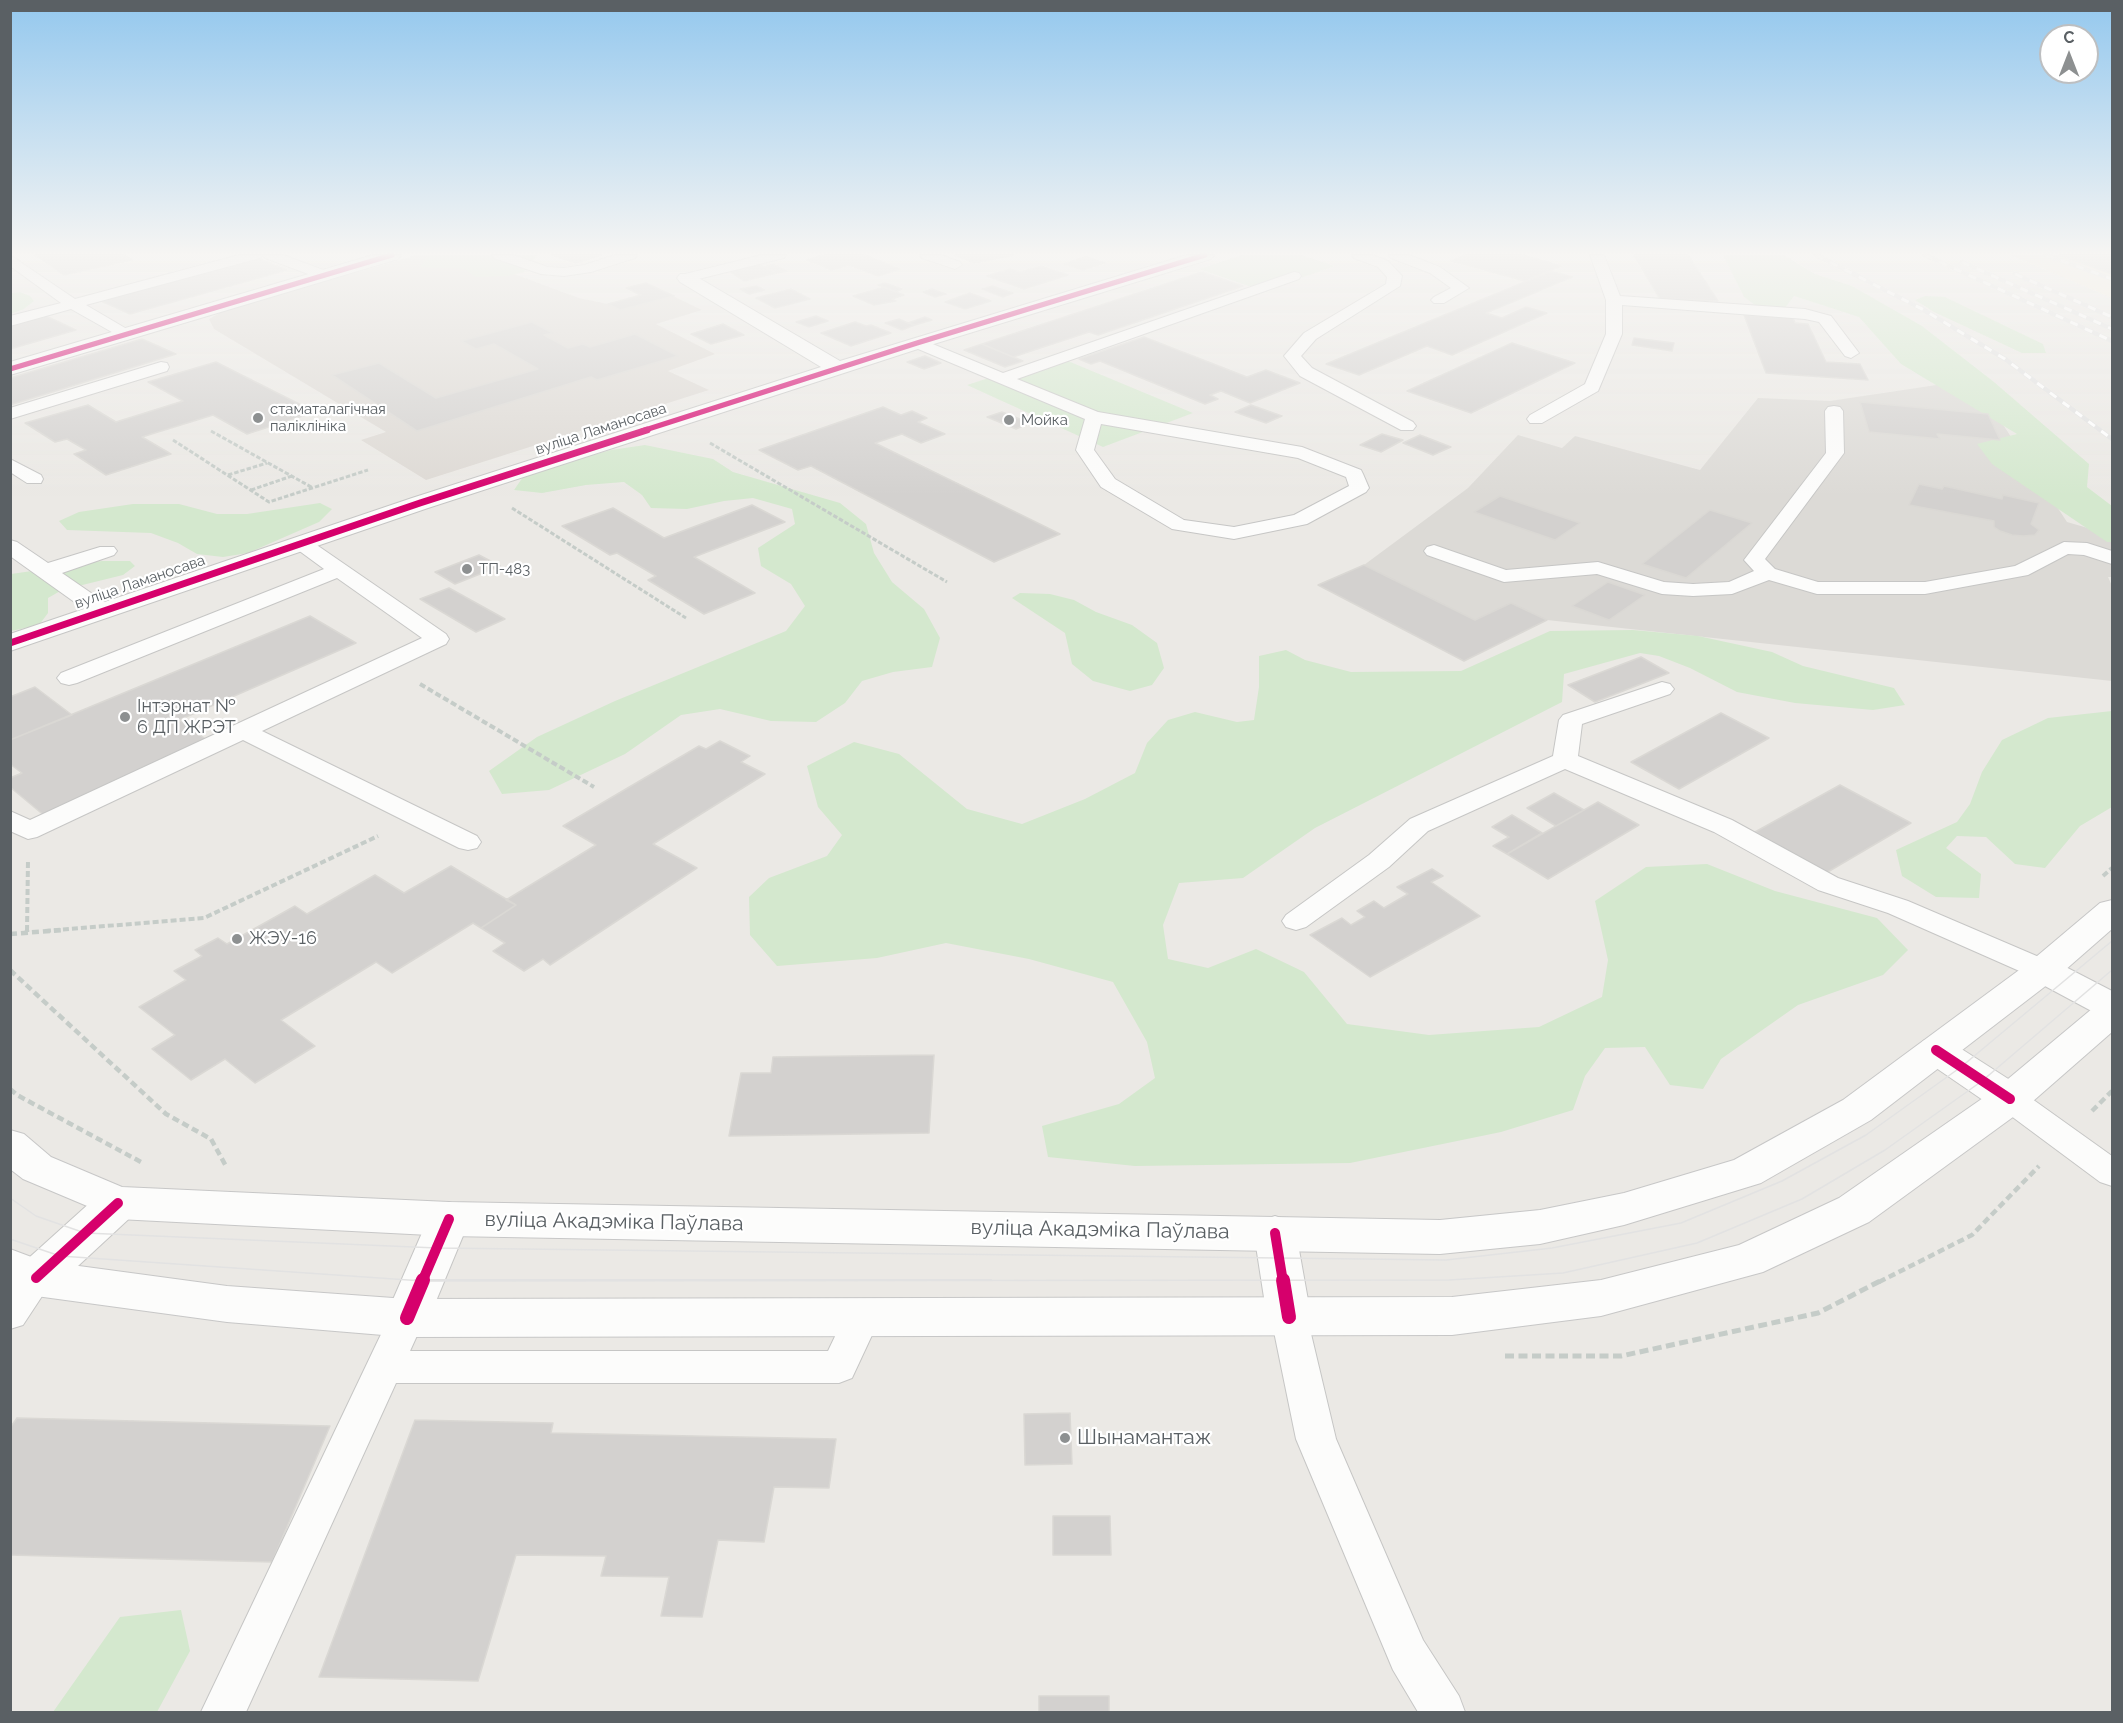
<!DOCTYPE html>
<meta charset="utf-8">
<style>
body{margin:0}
#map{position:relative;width:2123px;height:1723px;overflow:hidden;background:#ebe9e5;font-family:Raleway,sans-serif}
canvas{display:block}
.frame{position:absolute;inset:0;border:12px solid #5a6064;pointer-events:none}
.north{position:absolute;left:2039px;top:24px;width:60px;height:60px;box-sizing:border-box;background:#fff;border:2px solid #bdbfc1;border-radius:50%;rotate:0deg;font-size:16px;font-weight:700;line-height:24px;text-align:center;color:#5a6064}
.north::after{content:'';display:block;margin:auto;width:21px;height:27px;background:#8d9091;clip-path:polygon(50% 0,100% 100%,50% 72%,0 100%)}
</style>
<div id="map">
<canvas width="2123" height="1723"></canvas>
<div class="frame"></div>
<div class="north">С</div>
</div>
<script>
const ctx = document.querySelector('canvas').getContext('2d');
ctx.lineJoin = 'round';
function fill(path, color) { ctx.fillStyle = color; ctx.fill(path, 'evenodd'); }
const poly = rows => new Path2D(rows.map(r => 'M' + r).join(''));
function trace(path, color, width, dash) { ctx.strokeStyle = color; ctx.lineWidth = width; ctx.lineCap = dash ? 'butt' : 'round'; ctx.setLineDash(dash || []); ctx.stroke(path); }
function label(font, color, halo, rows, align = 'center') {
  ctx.font = font + ' Raleway,sans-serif'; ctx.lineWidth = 4.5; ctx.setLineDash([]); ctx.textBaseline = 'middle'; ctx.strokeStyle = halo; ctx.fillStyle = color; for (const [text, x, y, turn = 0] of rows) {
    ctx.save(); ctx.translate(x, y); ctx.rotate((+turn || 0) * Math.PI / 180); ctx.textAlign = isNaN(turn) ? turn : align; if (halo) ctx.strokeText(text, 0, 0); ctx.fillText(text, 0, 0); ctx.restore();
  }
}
const commercial = poly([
 [2011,255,2112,255,2112,298]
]);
const industrial = poly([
 [1943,384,1998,417,2067,522,2112,535,2112,577,2108,577,2112,586,2112,681,1547,620,1511,603,1475,620,1364,565,1468,488,1518,435,1562,448,1575,436,1700,470,1758,398,1830,401]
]);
const education = poly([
 [417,255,463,255,579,298,608,304,639,295,626,288,646,283,702,310,656,324,715,354,668,371,709,390,426,480,361,440,386,432,214,329,209,319,223,311]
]);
const green = poly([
 [435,255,537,255,524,272,507,276,476,277,464,269,421,267,426,257],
 [1242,255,1301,255,1335,266,1263,291,1199,269],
 [1723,255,1784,255,1815,274,1852,286,1922,326,1994,382,2089,464,2087,487,2112,506,2112,542,2107,542,1992,464,1977,444,2017,434,1901,364,1859,317,1794,296,1785,308,1759,308,1744,297],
 [20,292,30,296,34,301,24,309,11,314,11,293],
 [1925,296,1945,297,2043,344,2046,353,2022,353,1934,312,1915,300],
 [1056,356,1193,413,1103,447,967,385],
 [645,445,713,459,733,472,840,503,866,524,874,553,892,582,924,609,940,638,932,667,893,672,862,681,845,703,816,722,771,721,720,709,681,715,625,754,549,790,502,794,489,771,537,737,615,701,786,631,805,606,791,584,761,566,758,548,795,524,792,509,753,498,724,501,687,509,651,508,642,495,624,482,586,485,542,493,514,490,523,477,556,465,611,450],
 [320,503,332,509,319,522,248,553,223,557,197,554,178,543,151,533,67,530,59,521,79,512,133,504,179,504,217,514,247,514],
 [102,561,130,561,135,566,123,575,62,590,48,598,48,613,39,625,11,631,11,574],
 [1020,593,1050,594,1074,600,1096,612,1132,625,1157,643,1164,668,1152,685,1130,691,1093,681,1072,664,1065,633,1012,598],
 [1633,630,1698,636,1772,652,1803,666,1894,688,1905,705,1873,710,1795,703,1737,692,1690,668,1659,656,1640,653,1564,674,1562,702,1315,828,1243,878,1179,883,1163,925,1168,959,1208,968,1256,949,1304,972,1347,1024,1429,1035,1539,1027,1602,997,1608,960,1595,901,1646,867,1707,864,1775,891,1877,918,1908,950,1883,975,1798,1005,1721,1059,1703,1089,1670,1085,1645,1047,1605,1048,1585,1076,1573,1110,1501,1132,1350,1163,1135,1166,1048,1157,1042,1126,1119,1104,1155,1078,1147,1042,1113,982,1029,959,946,943,877,958,777,966,750,935,749,897,769,878,827,856,842,835,818,807,807,766,854,742,899,754,967,809,1022,824,1085,799,1135,773,1147,743,1168,720,1195,712,1237,722,1254,720,1259,687,1259,656,1286,650,1305,660,1351,672,1461,671,1550,631],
 [2112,711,2112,807,2080,826,2045,868,2015,864,1986,837,1957,836,1946,848,1981,874,1979,898,1936,897,1902,876,1896,850,1957,822,1970,804,1982,772,2002,740,2048,718],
 [181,1610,190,1651,157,1712,53,1712,120,1617]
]);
const building = poly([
 [35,255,124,255,132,260,64,275,35,255],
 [552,255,601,255,576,263,552,255],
 [824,255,864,255,900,269,878,276,849,265,832,270,807,260,824,255],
 [955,255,1013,255,974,263,955,255],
 [1465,255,1522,255,1562,266,1525,281,1451,261,1465,255],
 [1634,255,1688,255,1718,301,1660,299,1634,255],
 [2059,255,2112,255,2112,274,2059,255],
 [1086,257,1105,263,1083,270,1064,264,1086,257],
 [257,258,287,270,130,314,101,301,257,258],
 [758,264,777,273,744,281,729,271,758,264],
 [773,264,787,271,777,273,764,267,773,264],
 [1041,266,1068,275,1024,289,987,276,1010,269,1020,272,1041,266],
 [1551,271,1572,277,1486,313,1502,318,1526,307,1547,313,1452,355,1427,346,1359,375,1326,364,1551,271],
 [1202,272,1243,286,1098,335,1089,332,1013,357,982,344,1202,272],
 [646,283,674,296,620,310,608,304,641,295,626,288,646,283],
 [885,283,902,289,896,292,878,285,885,283],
 [756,286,765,290,749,294,740,289,756,286],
 [992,286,1013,293,1003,297,982,289,992,286],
 [884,287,904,295,892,299,896,301,874,305,853,296,884,287],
 [791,289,810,299,775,308,756,298,791,289],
 [932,289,946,294,935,297,923,292,932,289],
 [970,293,991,301,965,309,945,302,970,293],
 [1744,315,1793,318,1795,323,1808,324,1826,362,1860,364,1868,380,1766,373,1744,315],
 [46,316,76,330,10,349,10,326,46,316],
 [816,316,828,321,809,327,796,322,816,316],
 [925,317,932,320,915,325,908,323,925,317],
 [899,319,908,323,915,325,902,330,885,323,899,319],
 [532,322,553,333,544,335,568,348,583,344,590,347,635,334,678,356,597,380,591,377,417,431,332,375,379,363,436,398,538,369,494,344,476,349,461,341,532,322],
 [855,322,866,326,871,325,891,333,851,346,821,333,855,322],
 [723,324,744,335,711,344,691,334,723,324],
 [1144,337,1247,377,1266,370,1300,383,1250,403,1221,391,1210,395,1218,399,1205,404,1100,361,1091,364,1079,359,1144,337],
 [1634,338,1674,343,1672,351,1632,345,1634,338],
 [142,339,176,354,10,405,10,378,142,339],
 [1512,343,1575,363,1471,413,1407,391,1512,343],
 [982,344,1013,357,1023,361,1005,367,964,350,982,344],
 [925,356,941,363,924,369,907,362,925,356],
 [216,362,315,412,247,434,213,415,142,437,171,454,106,475,74,454,86,450,67,439,55,442,25,423,88,405,116,422,183,401,148,382,216,362],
 [1860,402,1988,414,2000,440,1937,434,1940,439,1869,432,1860,402],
 [1251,405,1282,416,1266,423,1235,412,1251,405],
 [883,407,901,415,912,411,927,418,918,422,945,434,921,443,902,434,875,443,1060,534,994,562,811,466,798,470,759,450,883,407],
 [1002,412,1030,423,1016,429,987,417,1002,412],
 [1382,434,1403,440,1381,452,1360,445,1382,434],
 [1420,435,1451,447,1433,455,1403,443,1420,435],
 [1919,484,1942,489,1944,486,2002,499,2003,495,2039,503,2031,524,2039,530,2035,535,2023,536,2012,535,2000,531,1994,527,1994,521,1909,505,1919,484],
 [1500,496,1580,523,1555,540,1474,512,1500,496],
 [752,505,785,522,694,557,755,593,704,614,648,580,656,576,617,553,610,555,562,526,613,508,664,538,752,505],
 [1710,510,1752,523,1686,578,1642,564,1710,510],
 [479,555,500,566,455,584,435,572,479,555],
 [1364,565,1475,620,1511,603,1547,620,1464,661,1318,585,1364,565],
 [1608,582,1645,595,1609,620,1572,606,1608,582],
 [449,588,505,619,476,632,420,599,449,588],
 [310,616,356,643,179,720,211,743,46,817,10,787,10,778,22,773,10,764,10,740,310,616],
 [1641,657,1669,673,1595,702,1568,685,1641,657],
 [35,687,72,715,10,740,10,697,35,687],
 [1721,713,1769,738,1679,789,1631,762,1721,713],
 [720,741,750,756,741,762,765,774,653,844,697,868,550,965,543,959,524,971,493,951,505,943,481,928,516,905,506,900,596,845,563,826,699,746,706,749,720,741],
 [1840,785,1911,823,1826,873,1755,832,1840,785],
 [1554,793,1584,810,1556,826,1527,808,1554,793],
 [1598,802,1639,825,1548,879,1507,854,1598,802],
 [1512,815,1542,833,1507,854,1493,846,1509,837,1492,827,1512,815],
 [451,866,516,905,481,928,473,923,392,973,376,962,281,1020,315,1046,255,1083,225,1059,191,1080,152,1049,175,1035,139,1007,186,980,174,971,202,956,195,950,218,938,227,944,295,906,307,914,375,875,404,893,451,866],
 [1432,869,1443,876,1431,882,1480,916,1370,977,1310,935,1342,918,1351,925,1365,917,1357,911,1374,901,1384,908,1408,894,1397,887,1432,869],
 [934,1055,929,1133,729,1136,741,1073,771,1073,773,1057,934,1055],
 [1070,1413,1072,1464,1025,1465,1024,1414,1070,1413],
 [17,1418,330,1426,272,1562,10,1555,10,1428,17,1418],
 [415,1420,553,1423,551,1433,836,1439,829,1488,774,1487,764,1542,718,1540,702,1617,661,1616,669,1577,601,1576,606,1556,516,1555,478,1681,319,1677,415,1420],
 [1053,1516,1110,1516,1111,1555,1053,1555,1053,1516],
 [1039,1696,1109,1696,1109,1712,1039,1712,1039,1696]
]);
const pathFar3 = poly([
 [211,431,313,488],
 [173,440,269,502,368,470],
 [710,443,947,582],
 [228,475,267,463],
 [251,490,292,476],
 [512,508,686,618]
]);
const pathFar2 = poly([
 [420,684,594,787],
 [2103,876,2112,868],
 [27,931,28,860],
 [45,931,204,918,378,836]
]);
const pathFar1 = poly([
 [27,932,27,930],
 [10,934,63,930],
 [10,970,166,1114,211,1139,227,1168],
 [10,1089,17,1095,141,1162],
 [2092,1111,2112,1091],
 [1879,1282,1972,1235,2039,1166]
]);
const path = poly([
 [1505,1356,1621,1356,1818,1313,1882,1280]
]);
const lane = poly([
 [10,255,75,299,239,255,262,255,260,258,86,305,132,332,134,335,132,338,126,340,71,309,10,326,10,316,61,303,10,266,10,255],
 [263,255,283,255,329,272,331,275,329,278,319,278,265,258,263,255],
 [492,255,513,255,548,267,564,268,584,265,615,255,637,255,635,258,591,272,564,276,541,274,494,258,492,255],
 [762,255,786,255,784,258,686,282,679,278,681,275,762,255],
 [920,255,941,255,960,262,962,265,955,269,922,258,920,255],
 [1352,255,1372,255,1388,261,1402,276,1400,286,1316,339,1301,356,1312,368,1413,422,1416,426,1413,430,1401,430,1300,376,1284,356,1304,333,1386,284,1387,277,1378,267,1354,258,1352,255],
 [1389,255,1409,255,1440,267,1469,288,1444,303,1434,303,1431,300,1434,297,1451,288,1430,273,1391,258,1389,255],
 [1590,255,1604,255,1620,296,1805,309,1831,316,1859,353,1851,358,1845,356,1819,322,1805,319,1622,305,1622,334,1598,391,1542,423,1530,423,1527,419,1530,415,1585,384,1606,334,1606,300,1590,255],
 [1294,272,1299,273,1301,276,1299,279,1017,379,1098,412,1302,447,1361,470,1363,474,1369,488,1366,492,1307,524,1234,539,1172,529,1101,487,1076,450,1085,419,911,346,909,343,911,340,923,340,1003,373,1294,272],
 [1101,424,1298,458,1346,477,1349,486,1294,515,1234,527,1184,520,1115,479,1094,450,1101,424],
 [161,362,167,363,169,367,167,371,10,419,10,408,161,362],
 [1834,406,1840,407,1843,411,1844,453,1765,559,1775,569,1818,582,1925,582,2015,566,2064,542,2087,543,2112,551,2112,564,2084,555,2068,554,2028,575,1925,594,1817,594,1769,580,1732,594,1693,596,1662,594,1597,574,1504,582,1427,555,1424,551,1427,547,1434,545,1506,570,1598,562,1664,582,1693,584,1729,582,1754,571,1744,560,1826,453,1825,411,1828,407,1834,406],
 [10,459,41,475,43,479,41,483,27,483,10,472,10,459],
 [301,537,308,539,446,634,449,639,446,644,262,731,477,836,481,842,477,848,468,850,459,848,243,740,37,837,28,839,10,831,10,811,30,820,422,638,337,578,77,683,69,685,61,683,57,678,61,673,324,569,294,547,291,543,294,539,301,537],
 [10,540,17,542,48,563,100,547,114,547,117,551,114,555,62,573,110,606,113,611,110,616,102,618,94,616,10,556,10,540],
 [1662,682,1670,684,1674,689,1670,694,1582,724,1578,756,1732,820,1838,878,1908,901,2053,963,2058,970,2053,977,2043,980,2033,977,1888,913,1818,890,1714,832,1565,769,1428,831,1389,867,1306,927,1296,930,1286,927,1282,921,1286,915,1369,855,1410,819,1553,756,1559,720,1563,715,1662,682],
 [2010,1087,2021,1091,2112,1156,2112,1186,2100,1182,1999,1107,1994,1099,1999,1091,2010,1087],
 [36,1263,49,1268,54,1278,23,1325,10,1329,10,1285,23,1268,36,1263],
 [1289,1302,1302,1306,1307,1317,1336,1439,1423,1640,1459,1696,1465,1712,1418,1712,1393,1670,1296,1439,1271,1317,1276,1306,1289,1302],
 [407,1303,420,1307,425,1318,410,1351,828,1351,849,1307,862,1303,875,1307,880,1318,852,1378,839,1383,396,1383,246,1712,201,1712,394,1307,407,1303]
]);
const street = poly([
 [373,255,401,255,398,259,10,375,10,362,373,255],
 [1187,255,1214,255,1211,259,924,347,428,508,10,651,10,634,412,498,821,367,680,282,677,278,680,274,692,274,840,361,1187,255],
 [2043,958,2056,962,2112,991,2112,1018,2099,1015,2030,978,2025,970,2030,962,2043,958],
 [1936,1037,1949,1041,2024,1089,2030,1099,2024,1109,2010,1113,1996,1109,1923,1059,1917,1050,1923,1041,1936,1037],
 [118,1187,133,1191,139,1203,133,1215,51,1291,36,1296,21,1291,14,1278,21,1265,103,1191,118,1187],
 [449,1202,464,1207,470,1219,429,1318,423,1331,407,1337,391,1331,385,1318,428,1219,434,1207,449,1202],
 [1275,1216,1290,1221,1296,1233,1311,1317,1305,1330,1289,1336,1273,1330,1267,1317,1254,1233,1260,1221,1275,1216]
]);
const secondary = poly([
 [2112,900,2112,929,2056,978,1871,1120,1761,1183,1624,1225,1540,1244,1440,1254,449,1236,118,1219,23,1179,10,1169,10,1130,24,1134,51,1157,122,1187,449,1202,1440,1220,1540,1210,1624,1193,1734,1160,1843,1100,2030,962,2100,903,2112,900],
 [2112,999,2112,1032,2024,1109,1869,1222,1763,1272,1601,1316,1452,1335,407,1337,227,1322,36,1296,10,1286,10,1249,42,1261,227,1286,407,1299,1452,1297,1601,1280,1739,1245,1839,1198,1996,1089,2099,1003,2112,999]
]);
const tramFar1 = poly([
 [10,1198,36,1216,85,1233,437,1248,1446,1260,1552,1248,1681,1223,1782,1181,1866,1135,1961,1067,2112,941],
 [10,1239,60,1256,423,1281,1449,1280,1563,1273,1697,1243,1802,1199,1885,1150,1982,1081,2112,970]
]);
const tram = poly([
 [415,1280,991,1280]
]);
const rail = poly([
 [1816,255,1924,310,2005,359,2112,439],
 [1925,255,2112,341],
 [2046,255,2112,279],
 [1962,262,2112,329],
 [2015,274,2112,317]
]);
const cyclewayFar3 = poly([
 [10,369,392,255],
 [642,431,917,343,1205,255]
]);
const cyclewayFar2 = poly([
 [10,643,420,503,647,430]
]);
const cyclewayFar1 = poly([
 [1936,1050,2010,1099],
 [1275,1233,1283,1282],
 [36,1278,118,1203],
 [422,1282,449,1219]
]);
const cycleway = poly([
 [1283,1280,1289,1317],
 [407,1318,423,1280]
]);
const markers = [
 [258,418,6,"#8d9091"],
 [1009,420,6,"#8d9091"],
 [467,569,6,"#8d9091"],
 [125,717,6,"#8d9091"],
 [237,939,6,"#8d9091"],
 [1065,1438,6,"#8d9091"]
];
const farPoinames = [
 ["стаматалагічная",270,409],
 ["паліклініка",270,426],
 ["Мойка",1021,420],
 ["ТП-483",479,569]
];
const farStreetnames = [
 ["вуліца Ламаносава",601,429,-18],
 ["вуліца Ламаносава",140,582,-19]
];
const poiNames = [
 ["Інтэрнат №",137,707],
 ["6 ДП ЖРЭТ",137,728],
 ["ЖЭУ-16",249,939]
];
const nearStreetnames = [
 ["вуліца Акадэміка Паўлава",614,1222,1],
 ["вуліца Акадэміка Паўлава",1100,1230,1]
];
const nearPoinames = [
 ["Шынамантаж",1077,1438]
];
fill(commercial, '#f6eddd');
fill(industrial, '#dcdad6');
fill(education, '#ddd9d4');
fill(green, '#d4e8ce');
fill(building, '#d3d1cf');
trace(building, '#dad8d4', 1.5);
trace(lane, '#c6c6c5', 2);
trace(street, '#c6c6c5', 2);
trace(secondary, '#c7c7c7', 2);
trace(pathFar3, '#c5ccc8', 3, [4.5, 2]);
trace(pathFar2, '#c5ccc8', 4, [6, 3]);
trace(pathFar1, '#c5ccc8', 4.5, [7, 4]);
trace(path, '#c5ccc8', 5, [9, 4.5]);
fill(lane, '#fcfcfb');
fill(street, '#fcfcfb');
fill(secondary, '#fcfcfb');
trace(tramFar1, '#e2e2e2', 1.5);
trace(tram, '#e2e2e2', 2);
trace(rail, '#e2e2e2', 4.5);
trace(rail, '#fff', 3, [8]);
trace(cyclewayFar3, '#d6006c', 5);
trace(cyclewayFar2, '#d6006c', 7);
trace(cyclewayFar1, '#d6006c', 10);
trace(cycleway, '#d6006c', 14);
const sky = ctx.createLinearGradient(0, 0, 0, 496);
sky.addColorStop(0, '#94c8ee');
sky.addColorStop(0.51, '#f6f5f3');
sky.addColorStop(1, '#f6f5f300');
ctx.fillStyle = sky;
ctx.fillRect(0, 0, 2123, 496);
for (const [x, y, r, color] of markers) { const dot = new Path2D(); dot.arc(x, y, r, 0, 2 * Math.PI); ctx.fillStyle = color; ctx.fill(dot); trace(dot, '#fff', 2); }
label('15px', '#5a6064', '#fff', farPoinames, 'left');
label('15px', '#5a6064', '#fff', farStreetnames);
label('18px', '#5a6064', '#fff', poiNames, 'left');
label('21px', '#5a6064', '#fff', nearStreetnames);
label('21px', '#5a6064', '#fff', nearPoinames, 'left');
</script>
